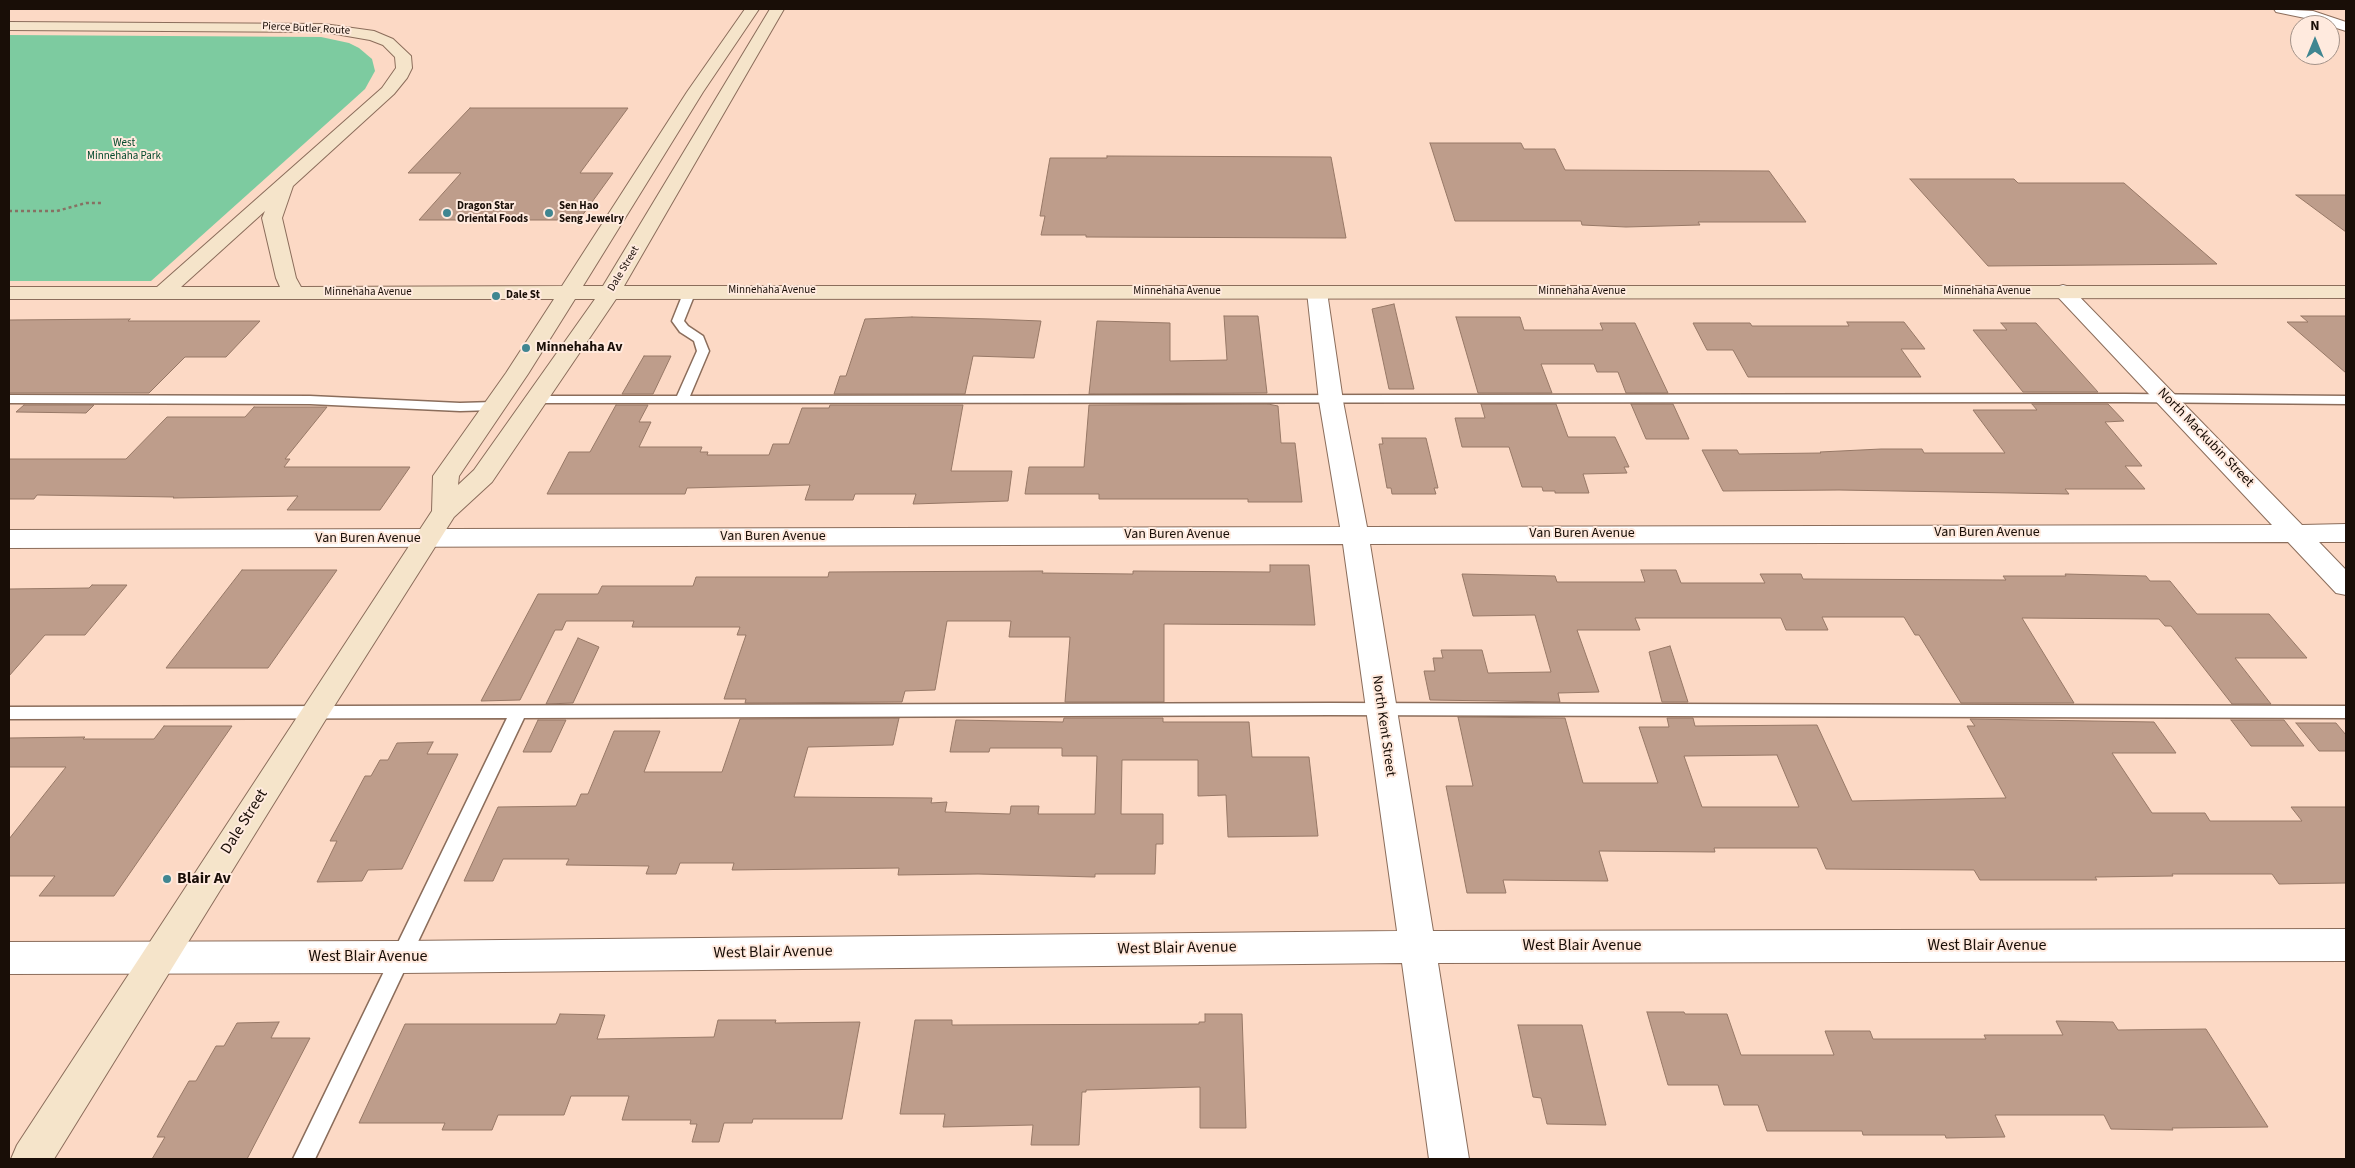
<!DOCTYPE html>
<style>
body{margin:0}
#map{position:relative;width:2355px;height:1168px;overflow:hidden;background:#fcd9c5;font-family:"Source Sans 3",sans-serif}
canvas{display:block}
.frame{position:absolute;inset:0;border:10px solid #190e07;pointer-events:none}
.north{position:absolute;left:2290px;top:15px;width:50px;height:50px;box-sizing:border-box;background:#ffeade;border:1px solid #a39288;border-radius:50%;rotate:0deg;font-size:14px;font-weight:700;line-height:20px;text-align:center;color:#190e07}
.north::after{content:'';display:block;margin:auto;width:18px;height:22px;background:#408691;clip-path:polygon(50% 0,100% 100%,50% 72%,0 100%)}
</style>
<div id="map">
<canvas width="2355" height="1168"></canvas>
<div class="frame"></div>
<div class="north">N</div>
</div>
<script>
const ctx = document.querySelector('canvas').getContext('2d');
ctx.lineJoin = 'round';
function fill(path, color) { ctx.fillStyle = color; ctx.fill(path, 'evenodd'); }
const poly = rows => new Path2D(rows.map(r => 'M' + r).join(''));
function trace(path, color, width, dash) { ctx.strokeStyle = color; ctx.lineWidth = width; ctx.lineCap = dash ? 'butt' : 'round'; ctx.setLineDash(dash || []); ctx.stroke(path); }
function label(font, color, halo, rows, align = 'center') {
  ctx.font = font + ' "Source Sans 3",sans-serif'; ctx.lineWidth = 4; ctx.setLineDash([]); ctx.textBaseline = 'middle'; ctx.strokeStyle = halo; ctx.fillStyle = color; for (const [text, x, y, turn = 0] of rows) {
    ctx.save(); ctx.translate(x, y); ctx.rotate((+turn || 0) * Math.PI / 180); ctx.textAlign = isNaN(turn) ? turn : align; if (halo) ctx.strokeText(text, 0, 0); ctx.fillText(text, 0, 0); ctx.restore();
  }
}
const green = poly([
 [9,35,321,37,349,43,359,48,372,59,375,71,365,89,354,99,151,281,9,281]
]);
const building = poly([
 [470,108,628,108,580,173,613,173,579,220,419,220,461,173,408,173,470,108],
 [1430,143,1521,143,1524,149,1555,149,1565,170,1769,171,1806,222,1698,222,1700,225,1626,227,1582,225,1581,221,1455,221,1430,143],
 [1107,156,1331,157,1346,238,1086,237,1086,235,1041,235,1045,216,1040,216,1050,158,1107,158,1107,156],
 [1910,179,2014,179,2018,183,2124,183,2217,264,1988,266,1910,179],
 [2296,195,2346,195,2346,232,2296,195],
 [1394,304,1414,389,1389,389,1372,309,1394,304],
 [1224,316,1258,316,1267,393,1089,394,1097,321,1170,323,1170,361,1227,360,1224,316],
 [2301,316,2346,316,2346,373,2287,322,2308,322,2301,316],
 [912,317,991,319,1041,321,1034,358,973,356,965,394,834,394,840,376,846,376,865,319,912,317],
 [1456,317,1520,317,1524,330,1603,330,1600,323,1635,323,1668,393,1626,393,1618,372,1597,372,1594,364,1541,364,1552,393,1478,393,1456,317],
 [130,319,128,321,260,321,226,357,185,357,149,393,9,393,9,320,130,319],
 [1847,322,1904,322,1925,349,1901,349,1921,377,1748,377,1733,350,1707,350,1693,323,1750,323,1752,326,1849,326,1847,322],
 [2001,323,2036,323,2098,392,2023,392,1973,330,2007,330,2001,323],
 [644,356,671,356,653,394,622,394,644,356],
 [1268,404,1278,406,1281,443,1295,443,1302,502,1248,502,1248,499,1099,499,1099,494,1025,494,1029,467,1084,467,1089,405,1268,404],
 [1481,404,1556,404,1568,437,1615,437,1629,467,1624,467,1627,473,1583,474,1589,493,1555,493,1555,491,1543,491,1542,487,1522,487,1509,447,1462,447,1455,418,1485,418,1481,404],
 [1631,404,1673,404,1689,439,1646,439,1631,404],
 [2032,404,2108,404,2124,421,2105,422,2142,466,2125,466,2145,489,2065,489,2069,494,1839,490,1723,491,1702,450,1737,450,1739,454,1821,453,1820,452,1881,449,1922,449,1924,453,2005,453,1973,410,2037,410,2032,404],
 [24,405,94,405,86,413,16,412,24,405],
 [616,405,648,405,639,422,651,422,639,447,702,447,700,452,708,452,707,455,769,455,773,444,789,444,802,408,829,408,830,405,963,405,951,471,1012,471,1008,501,913,504,916,494,855,494,853,500,805,500,810,485,687,488,685,494,547,494,569,452,590,452,616,405],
 [254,407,327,407,285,459,290,459,284,467,410,467,380,510,287,510,298,496,173,498,174,497,37,495,34,499,9,499,9,459,126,459,167,417,245,417,254,407],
 [1382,438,1426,438,1438,488,1434,488,1436,494,1392,494,1391,488,1387,488,1379,444,1383,444,1382,438],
 [1270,565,1309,565,1315,625,1164,624,1164,702,1065,702,1070,637,1009,637,1011,621,947,621,935,690,905,691,902,702,745,703,746,699,724,699,746,635,737,635,740,627,632,627,634,621,566,621,562,630,555,630,520,700,481,701,538,594,598,594,602,586,693,586,696,577,828,577,829,572,1043,571,1042,573,1133,574,1133,571,1270,572,1270,565],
 [242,570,337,570,268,668,166,668,242,570],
 [1641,570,1676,570,1681,583,1765,583,1760,574,1801,574,1803,579,2006,580,2003,576,2066,576,2065,574,2146,576,2150,581,2170,581,2197,614,2269,614,2307,658,2235,658,2271,704,2232,704,2171,626,2165,626,2159,619,2022,618,2074,703,1961,703,1919,635,1915,635,1904,617,1822,617,1828,630,1786,630,1781,618,1635,618,1640,630,1577,630,1599,692,1558,693,1560,702,1430,700,1424,671,1435,671,1433,658,1443,658,1441,650,1482,650,1488,673,1551,672,1535,615,1473,616,1462,574,1555,576,1557,582,1645,582,1641,570],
 [92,585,127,585,85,635,45,635,9,676,9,589,89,588,92,585],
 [578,638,599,647,573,703,546,704,578,638],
 [1670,646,1688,702,1662,702,1649,652,1670,646],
 [1458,717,1565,718,1583,783,1658,783,1639,727,1669,727,1667,718,1693,718,1695,726,1817,725,1852,801,2006,798,1967,726,1975,726,1970,719,2154,722,2176,753,2112,753,2152,813,2205,813,2210,821,2302,821,2291,807,2346,807,2346,883,2279,884,2272,874,2172,874,2173,876,2095,877,2097,880,1980,880,1974,870,1826,869,1817,848,1714,848,1715,852,1599,851,1608,881,1503,880,1506,893,1467,893,1446,786,1473,786,1458,717],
 [1777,755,1799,807,1702,807,1684,756,1777,755],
 [899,718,893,745,808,747,794,797,932,798,931,803,947,802,945,812,1010,814,1011,806,1039,806,1038,814,1095,814,1097,756,1062,756,1062,748,990,748,989,752,950,752,956,720,1063,722,1064,718,1163,718,1163,722,1249,722,1252,757,1309,757,1318,836,1228,837,1226,795,1198,796,1198,760,1122,760,1121,814,1163,814,1163,844,1156,844,1155,874,1095,874,1095,877,978,874,898,875,899,868,732,870,734,863,680,863,676,874,646,874,649,866,566,865,569,859,503,859,493,881,464,881,498,807,576,806,581,794,588,794,614,731,660,731,644,772,722,772,740,719,899,718],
 [538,720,566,720,551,752,523,752,538,720],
 [2231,720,2284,720,2304,746,2251,746,2231,720],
 [2296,723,2336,723,2346,735,2346,751,2319,751,2296,723],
 [164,726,232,726,114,896,39,896,55,876,9,876,9,839,66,767,9,767,9,738,85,737,83,739,154,739,164,726],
 [433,742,427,754,458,754,402,869,368,870,362,881,317,882,337,841,330,841,365,776,371,776,380,760,388,760,397,743,433,742],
 [1647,1012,1684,1012,1685,1014,1727,1014,1741,1055,1834,1055,1825,1031,1870,1031,1873,1039,1986,1039,1984,1035,2063,1035,2056,1021,2113,1022,2118,1030,2206,1029,2268,1127,2172,1128,2173,1130,2111,1129,2104,1115,1995,1115,2005,1137,1946,1138,1945,1135,1863,1135,1862,1131,1767,1131,1758,1105,1724,1105,1718,1085,1668,1085,1647,1012],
 [560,1014,605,1015,597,1039,714,1037,718,1020,776,1020,775,1023,860,1022,842,1119,753,1119,752,1123,724,1123,719,1142,692,1142,697,1124,690,1124,691,1120,622,1120,629,1096,571,1096,564,1115,498,1115,492,1130,442,1130,445,1123,359,1123,405,1024,556,1024,560,1014],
 [1205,1014,1242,1014,1246,1128,1200,1128,1200,1087,1086,1090,1086,1092,1082,1092,1079,1145,1031,1145,1033,1125,943,1127,945,1114,900,1114,915,1020,952,1020,952,1025,1199,1024,1199,1022,1205,1022,1205,1014],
 [279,1022,271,1038,310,1038,247,1159,152,1159,165,1137,157,1137,189,1081,196,1081,216,1046,224,1046,237,1023,279,1022],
 [1518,1025,1582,1025,1606,1125,1547,1124,1541,1098,1533,1097,1518,1025]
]);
const path = poly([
 [9,211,57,211,86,203,102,203]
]);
const lane = poly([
 [690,288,696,291,684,321,688,326,703,336,709,351,690,396,2125,394,2346,396,2346,404,2125,402,531,403,530,400,531,397,536,396,677,396,697,351,694,341,680,332,672,321,684,291,690,288],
 [9,395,310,396,460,403,494,402,500,406,494,410,460,411,310,404,9,403,9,395],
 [1330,703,2346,706,2346,718,1330,715,524,718,315,1159,293,1159,507,718,9,719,9,707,1330,703]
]);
const street = poly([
 [2274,9,2313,11,2346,22,2346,31,2305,18,2276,12,2274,9],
 [2063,285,2070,287,2302,525,2346,524,2346,542,2319,542,2346,570,2346,595,2336,593,2288,542,1370,544,1433,931,2346,929,2346,961,1438,963,1469,1159,1429,1159,1402,963,402,973,9,974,9,942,402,941,1397,931,1343,544,9,548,9,530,1340,527,1319,401,1307,292,1310,288,1317,286,1324,288,1327,292,1343,401,1367,527,2272,525,2056,295,2053,291,2056,287,2063,285]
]);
const secondary = poly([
 [745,9,759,9,703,92,583,286,603,286,770,9,784,9,624,286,2346,286,2346,298,616,299,492,482,454,517,326,719,54,1159,11,1159,17,1145,432,511,433,476,506,373,554,299,9,299,9,287,157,287,382,88,396,68,395,57,383,45,370,40,324,32,9,30,9,22,324,24,374,31,393,39,411,56,412,68,407,78,394,94,293,186,282,218,296,278,301,287,562,286,687,92,745,9],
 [265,211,262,218,276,278,280,287,181,287,265,211],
 [575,299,595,299,474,470,458,485,459,476,528,374,575,299]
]);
const markers = [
 [447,213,5,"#408691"],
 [549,213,5,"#408691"],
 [496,296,5,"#408691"],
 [526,348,5,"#408691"],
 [167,879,5,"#408691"]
];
const farStreetnames = [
 ["Pierce Butler Route",306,29,3],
 ["Dale Street",624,269,-59],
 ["Minnehaha Avenue",772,291],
 ["Minnehaha Avenue",1177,292],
 ["Minnehaha Avenue",1582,292],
 ["Minnehaha Avenue",1987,292],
 ["Minnehaha Avenue",368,293]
];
const farParknames = [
 ["West",124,144],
 ["Minnehaha Park",124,157]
];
const farPoinames = [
 ["Dragon Star",457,207],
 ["Oriental Foods",457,220],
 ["Sen Hao",559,207],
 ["Seng Jewelry",559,220],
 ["Dale St",506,296]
];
const poiNames = [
 ["Minnehaha Av",536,348]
];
const streetNames = [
 ["North Mackubin Street",2205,438,46],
 ["Van Buren Avenue",1987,533],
 ["Van Buren Avenue",1582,534],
 ["Van Buren Avenue",1177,535],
 ["Van Buren Avenue",773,537],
 ["Van Buren Avenue",368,539],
 ["North Kent Street",1383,726,82]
];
const nearStreetnames = [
 ["Dale Street",245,822,-58],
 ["West Blair Avenue",1582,946],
 ["West Blair Avenue",1987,946],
 ["West Blair Avenue",1177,949,-1],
 ["West Blair Avenue",773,953,-1],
 ["West Blair Avenue",368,957]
];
const nearPoinames = [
 ["Blair Av",177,879]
];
fill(green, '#7dcba0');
fill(building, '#be9d8b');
trace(building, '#977866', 1);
trace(lane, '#8b6d5b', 3);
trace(street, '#8b6d5b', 2);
trace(secondary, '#8b6d5b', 2);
trace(path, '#877163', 2.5, [3, 3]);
fill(lane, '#fff');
fill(street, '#fff');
fill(secondary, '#f5e4ca');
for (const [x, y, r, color] of markers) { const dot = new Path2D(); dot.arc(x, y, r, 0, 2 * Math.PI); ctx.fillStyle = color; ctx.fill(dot); trace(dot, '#ffeade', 2); }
label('11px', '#190e07', '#ffeade', farStreetnames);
label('11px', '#04492d', '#ffeade', farParknames);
label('bold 11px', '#190e07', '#ffeade', farPoinames, 'left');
label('bold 14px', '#190e07', '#ffeade', poiNames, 'left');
label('14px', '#190e07', '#ffeade', streetNames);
label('16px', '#190e07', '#ffeade', nearStreetnames);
label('bold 16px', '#190e07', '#ffeade', nearPoinames, 'left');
</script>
